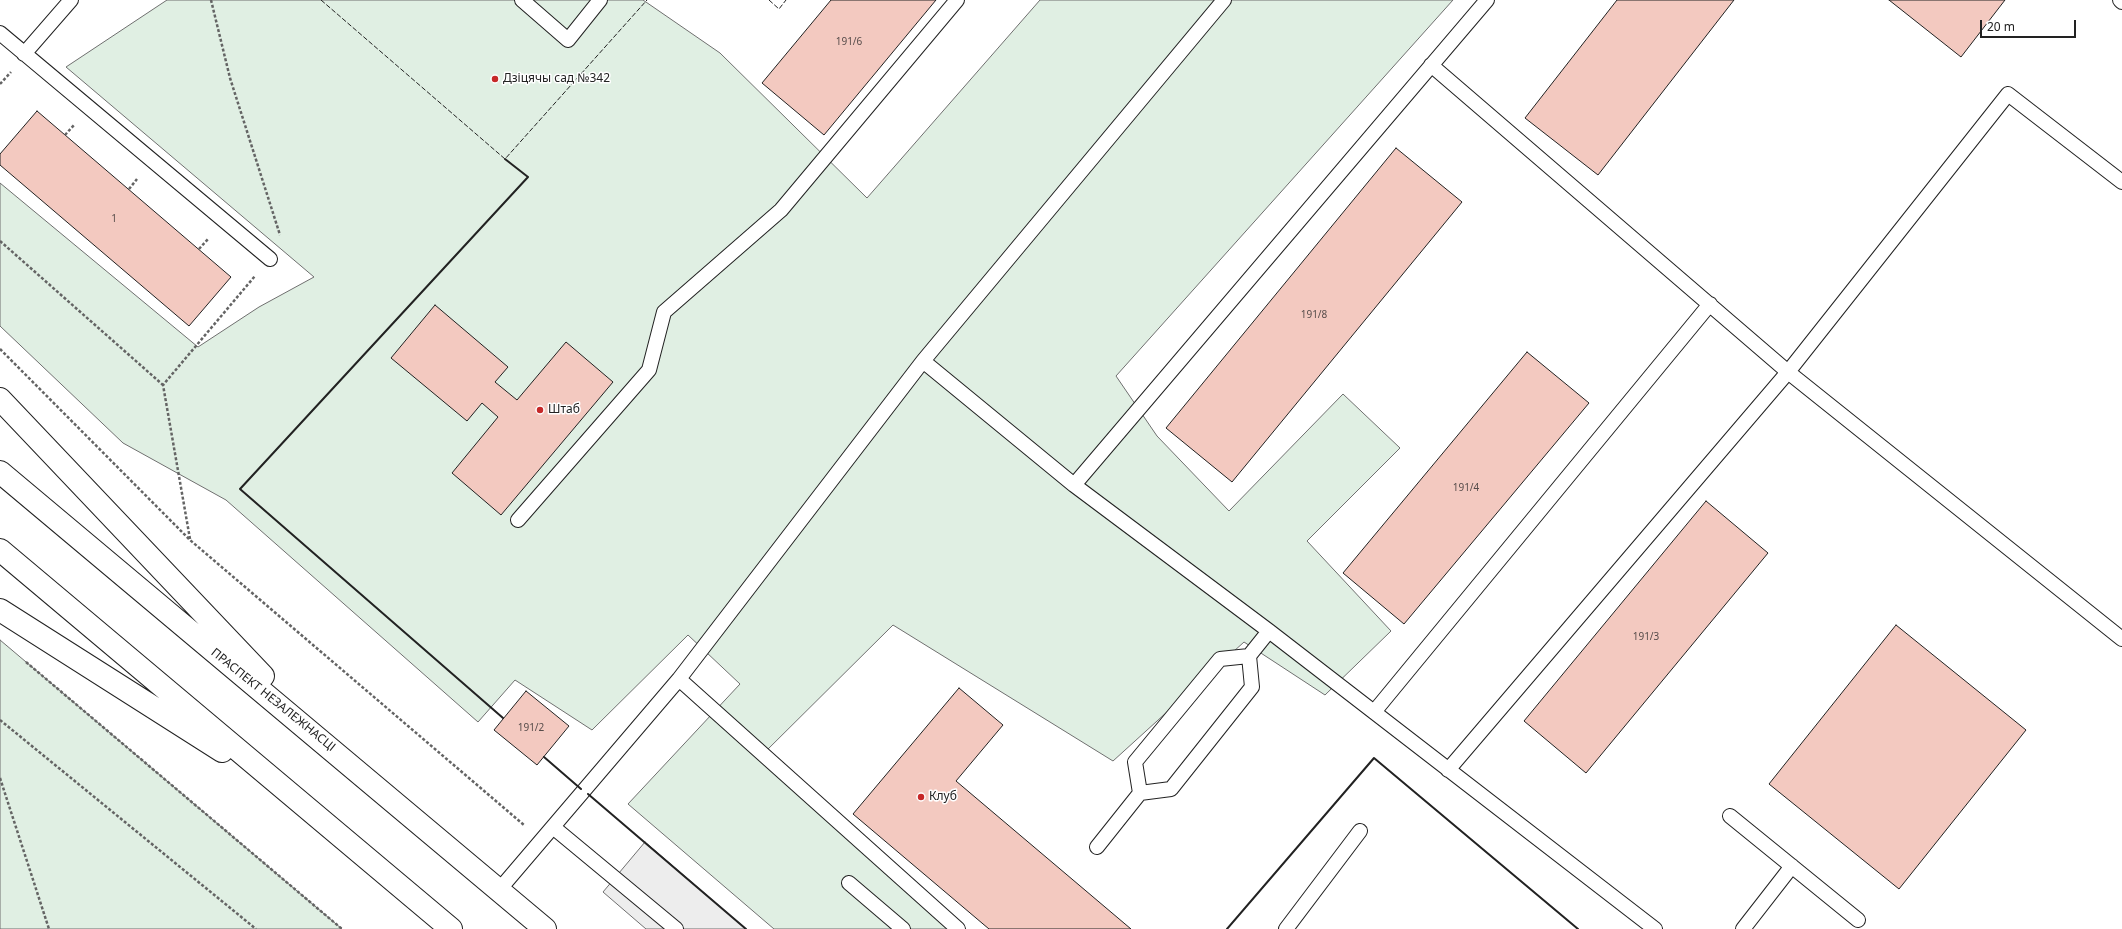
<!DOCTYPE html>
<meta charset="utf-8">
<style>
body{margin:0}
#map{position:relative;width:2122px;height:929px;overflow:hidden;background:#fff;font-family:"Noto Sans",sans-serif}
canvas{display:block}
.scale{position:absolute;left:1980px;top:20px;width:96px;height:18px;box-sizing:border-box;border:2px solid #222;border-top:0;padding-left:5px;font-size:12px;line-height:14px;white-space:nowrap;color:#222;-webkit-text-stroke:3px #fff;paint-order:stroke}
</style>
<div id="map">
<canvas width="2122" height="929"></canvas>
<div class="scale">20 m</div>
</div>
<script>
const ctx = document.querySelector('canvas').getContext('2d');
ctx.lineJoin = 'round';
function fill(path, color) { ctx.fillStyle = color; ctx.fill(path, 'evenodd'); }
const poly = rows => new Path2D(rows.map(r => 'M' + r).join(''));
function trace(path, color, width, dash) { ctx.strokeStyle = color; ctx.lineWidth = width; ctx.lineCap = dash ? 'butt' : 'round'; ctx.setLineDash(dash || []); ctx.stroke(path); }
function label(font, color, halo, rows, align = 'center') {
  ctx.font = font + ' "Noto Sans",sans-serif'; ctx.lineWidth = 3; ctx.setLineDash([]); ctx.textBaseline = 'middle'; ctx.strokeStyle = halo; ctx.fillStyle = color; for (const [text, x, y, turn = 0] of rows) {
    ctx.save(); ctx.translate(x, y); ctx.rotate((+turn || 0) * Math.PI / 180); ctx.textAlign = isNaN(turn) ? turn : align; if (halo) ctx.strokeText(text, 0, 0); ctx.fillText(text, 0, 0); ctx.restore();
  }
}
const green = poly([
 [167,0,643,0,720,53,867,198,1040,0,1453,0,1116,376,1157,436,1229,511,1343,394,1400,448,1307,541,1391,631,1325,695,1244,642,1113,761,893,625,759,758,962,929,774,929,628,804,740,684,688,635,592,730,515,680,478,722,226,500,123,443,0,326,0,183,198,347,259,307,314,277,66,67,167,0],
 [0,640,342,929,0,929,0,640]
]);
const parking = poly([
 [645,842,746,929,646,929,603,892,645,842]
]);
const building = poly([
 [831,0,936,0,824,135,762,83,831,0],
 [1617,0,1734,0,1598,175,1525,118,1617,0],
 [1889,0,2005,0,1961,57,1889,0],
 [37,111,231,277,189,326,0,165,0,154,37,111],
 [1396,148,1462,202,1232,482,1166,428,1396,148],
 [435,305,508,367,495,382,517,400,566,342,613,382,501,515,452,473,498,417,482,403,467,421,391,358,435,305],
 [1527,352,1589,403,1404,624,1343,573,1527,352],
 [1706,501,1768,553,1586,773,1524,721,1706,501],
 [1896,625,2026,730,1899,889,1769,784,1896,625],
 [959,688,1003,725,956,781,1131,929,989,929,853,814,959,688],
 [526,691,569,726,537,765,494,730,526,691]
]);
const path = poly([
 [211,0,230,78,280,235],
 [0,84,11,72],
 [65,135,74,125],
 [129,189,137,179],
 [0,241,163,385],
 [199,249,208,239],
 [0,349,190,540,524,825],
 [190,539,163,385,255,276],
 [26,662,342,929],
 [0,720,256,929],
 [0,778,49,929]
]);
const lane = poly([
 [522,0,568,40,600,0],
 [2120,0,2122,2],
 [0,33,270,259],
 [24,54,71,0],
 [1431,65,1788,372,1448,770],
 [2122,182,2008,94,1788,372,2122,639],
 [923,361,1074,485,1269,631,1655,929],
 [1074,485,1487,0],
 [518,520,649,370,664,312,781,210,957,0],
 [679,679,958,929],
 [1374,712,1710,304],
 [1140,793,1135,762,1220,659,1249,656],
 [1730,816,1858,920],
 [553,827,676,929],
 [1097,847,1140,793,1171,789,1252,687,1249,656,1269,631],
 [849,883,903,929],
 [499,890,679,679,923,361,1224,0],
 [1286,929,1360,831],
 [1743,929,1792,866]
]);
const highway = poly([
 [0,399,263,676],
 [0,472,545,929],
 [0,550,451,929],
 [0,610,222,751]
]);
const fence = poly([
 [321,0,505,159,647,0],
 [769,0,779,9,786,0]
]);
const wall = poly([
 [503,718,240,489,528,177,505,159],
 [544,757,581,789],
 [588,794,746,929],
 [1227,929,1374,758,1578,929]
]);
const markers = [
 [495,79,4,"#c62828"],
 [540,410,4,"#c62828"],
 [921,797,4,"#c62828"]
];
const numberNames = [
 ["191/6",849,42],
 ["1",114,219],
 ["191/8",1314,315],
 ["191/4",1466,488],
 ["191/3",1646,637],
 ["191/2",531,728]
];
const poiNames = [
 ["Дзіцячы сад №342",503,79],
 ["Штаб",548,410],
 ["Клуб",929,797]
];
const streetNames = [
 ["ПРАСПЕКТ НЕЗАЛЕЖНАСЦІ",273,700,39]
];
fill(green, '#e0efe3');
trace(green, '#6f6f6f', 1);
fill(parking, '#ededed');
trace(parking, '#6f6f6f', 1);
fill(building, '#f3c9c0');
trace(building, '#222', 1);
trace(lane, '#222', 16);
trace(highway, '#222', 24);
trace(path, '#646464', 2.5, [3, 2]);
trace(lane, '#fff', 14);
trace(highway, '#fff', 22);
trace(fence, '#222', 1, [5, 2]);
trace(wall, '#222', 2);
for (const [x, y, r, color] of markers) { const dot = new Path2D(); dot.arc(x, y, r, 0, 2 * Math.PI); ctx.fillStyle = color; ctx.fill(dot); trace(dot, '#fff', 1.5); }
label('10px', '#564c4a', null, numberNames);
label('12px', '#222', '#fff', poiNames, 'left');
label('12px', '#222', '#fff', streetNames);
</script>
